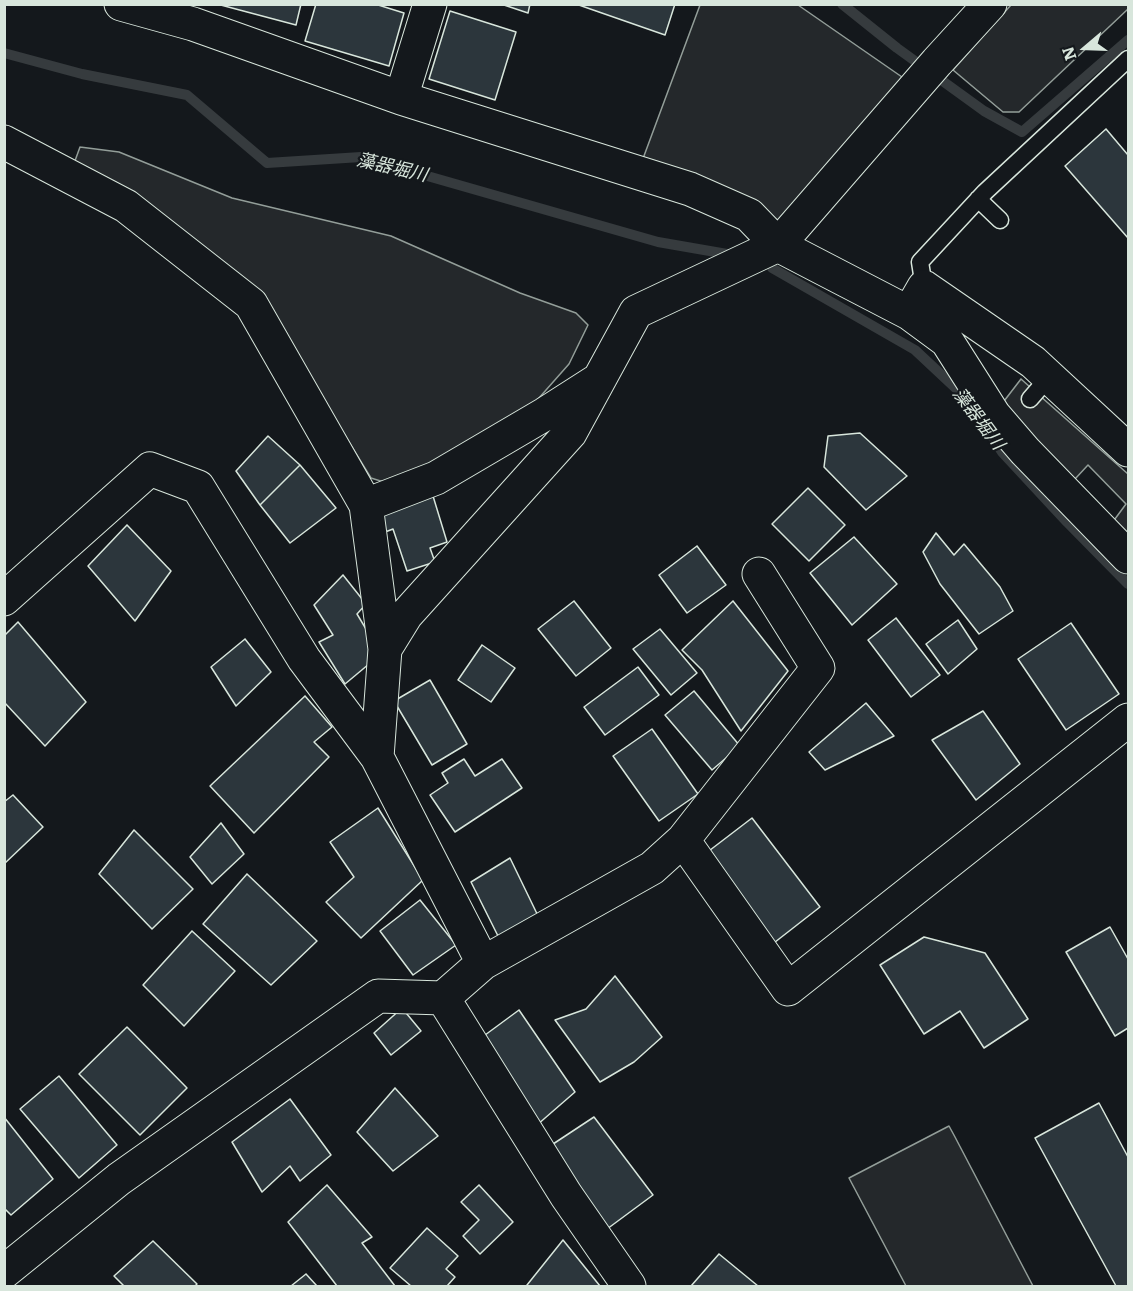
<!DOCTYPE html>
<meta charset="utf-8">
<style>
body{margin:0}
#map{position:relative;width:1133px;height:1291px;overflow:hidden;background:#14181c;font-family:Literata,serif}
canvas{display:block}
.frame{position:absolute;inset:0;border:6px solid #d8e6dc;pointer-events:none}
.north{position:absolute;left:1055px;top:18px;width:60px;height:60px;-webkit-text-stroke:4px #14181c;paint-order:stroke;rotate:251deg;font-size:16px;font-weight:700;line-height:24px;text-align:center;color:#d8e6dc}
.north::after{content:'';display:block;margin:auto;width:21px;height:27px;background:#d8e6dc;clip-path:polygon(50% 0,100% 100%,50% 72%,0 100%)}
</style>
<div id="map">
<canvas width="1133" height="1291"></canvas>
<div class="frame"></div>
<div class="north">N</div>
</div>
<script>
const ctx = document.querySelector('canvas').getContext('2d');
ctx.lineJoin = 'round';
function fill(path, color) { ctx.fillStyle = color; ctx.fill(path, 'evenodd'); }
const poly = rows => new Path2D(rows.map(r => 'M' + r).join(''));
function trace(path, color, width, dash) { ctx.strokeStyle = color; ctx.lineWidth = width; ctx.lineCap = dash ? 'butt' : 'round'; ctx.setLineDash(dash || []); ctx.stroke(path); }
function label(font, color, halo, rows, align = 'center') {
  ctx.font = font + ' Literata,"Noto Sans JP",serif'; ctx.lineWidth = 4.5; ctx.setLineDash([]); ctx.textBaseline = 'middle'; ctx.strokeStyle = halo; ctx.fillStyle = color; for (const [text, x, y, turn = 0] of rows) {
    ctx.save(); ctx.translate(x, y); ctx.rotate((+turn || 0) * Math.PI / 180); ctx.textAlign = isNaN(turn) ? turn : align; if (halo) ctx.strokeText(text, 0, 0); ctx.fillText(text, 0, 0); ctx.restore();
  }
}
const parking = poly([
 [700,5,798,5,902,77,778,245,638,172,700,5],
 [1011,5,1128,5,1128,9,1019,112,1003,112,953,70,1011,5],
 [80,147,119,152,232,198,391,236,520,293,576,313,588,325,569,364,531,407,451,455,390,484,371,478,258,294,72,169,80,147],
 [1021,379,1128,474,1128,542,1112,523,1126,504,1088,465,1075,479,1001,405,1021,379],
 [949,1126,955,1137,1033,1286,906,1286,849,1178,949,1126]
]);
const stream = poly([
 [842,4,897,48,984,111,1022,132,1128,40],
 [4,53,82,74,187,95,267,163,361,157,658,242,727,254],
 [772,268,915,350,962,394,968,402],
 [989,432,1002,452,1067,522,1128,584]
]);
const building = poly([
 [217,4,301,4,296,25,217,4],
 [316,4,375,4,404,13,389,66,305,41,316,4],
 [501,4,530,4,528,13,501,4],
 [576,4,675,4,665,35,576,4],
 [450,11,516,32,495,100,429,79,450,11],
 [1106,129,1128,155,1128,238,1065,166,1106,129],
 [860,433,907,476,866,510,824,467,828,436,860,433],
 [268,436,300,465,260,505,236,471,268,436],
 [300,465,336,508,290,543,260,505,300,465],
 [808,488,845,525,809,561,772,524,808,488],
 [433,496,447,542,430,548,435,562,407,571,393,529,380,534,374,516,433,496],
 [127,525,171,571,135,621,88,566,127,525],
 [936,533,954,555,964,544,1000,587,1013,611,979,634,940,584,923,552,936,533],
 [854,537,897,584,852,625,810,573,854,537],
 [697,546,726,585,687,613,659,575,697,546],
 [343,575,366,604,357,614,381,654,345,684,319,642,333,635,314,605,343,575],
 [574,601,611,648,576,676,538,629,574,601],
 [733,601,788,671,741,731,702,670,682,650,733,601],
 [896,618,940,675,911,697,868,640,896,618],
 [958,620,977,649,948,674,926,644,958,620],
 [18,622,86,702,45,746,4,702,4,636,18,622],
 [1071,623,1119,694,1066,730,1018,659,1071,623],
 [660,629,697,673,671,695,633,649,660,629],
 [245,639,271,672,236,706,211,667,245,639],
 [482,645,515,668,491,702,458,680,482,645],
 [638,667,659,695,605,735,584,707,638,667],
 [430,680,467,744,432,765,394,701,430,680],
 [694,691,740,746,712,770,665,715,694,691],
 [305,696,332,727,314,742,329,757,254,833,210,786,305,696],
 [866,703,894,736,825,770,809,752,866,703],
 [983,711,1020,764,976,800,932,740,983,711],
 [652,729,698,794,659,821,613,756,652,729],
 [464,759,475,776,502,759,522,788,455,832,430,795,448,783,442,773,464,759],
 [13,795,43,827,4,864,4,802,13,795],
 [378,808,423,880,361,938,326,902,354,877,330,842,378,808],
 [752,818,820,907,770,946,701,857,752,818],
 [221,823,244,854,212,884,190,857,221,823],
 [134,830,193,889,152,929,99,874,134,830],
 [510,858,541,922,502,944,471,882,510,858],
 [247,874,317,941,271,985,203,924,247,874],
 [420,900,456,945,413,975,380,931,420,900],
 [1110,927,1128,959,1128,1028,1115,1036,1066,952,1110,927],
 [192,931,235,971,184,1026,143,985,192,931],
 [924,937,985,953,1028,1019,984,1048,960,1011,924,1034,880,965,924,937],
 [615,976,662,1037,634,1062,600,1082,555,1020,586,1009,615,976],
 [402,1008,421,1031,391,1055,374,1033,402,1008],
 [519,1010,575,1092,537,1125,481,1038,519,1010],
 [127,1027,187,1088,140,1135,79,1074,127,1027],
 [59,1076,117,1145,79,1178,20,1109,59,1076],
 [395,1088,438,1136,393,1171,357,1132,395,1088],
 [290,1099,331,1155,300,1181,290,1166,262,1192,232,1142,290,1099],
 [1099,1103,1128,1157,1128,1286,1116,1286,1035,1138,1099,1103],
 [4,1117,53,1179,11,1215,4,1208,4,1117],
 [594,1117,653,1195,603,1232,547,1148,594,1117],
 [327,1185,372,1237,362,1243,395,1286,337,1286,288,1222,327,1185],
 [479,1185,513,1222,480,1254,463,1236,479,1220,461,1202,479,1185],
 [427,1228,458,1256,446,1269,455,1277,447,1286,411,1286,390,1268,427,1228],
 [563,1240,600,1286,528,1286,527,1285,563,1240],
 [153,1241,197,1284,195,1286,124,1286,114,1276,153,1241],
 [719,1254,758,1286,691,1286,719,1254],
 [306,1274,317,1286,291,1286,306,1274]
]);
const lane = poly([
 [978,199,1000,220],
 [924,287,920,262,985,192,1128,59],
 [1030,399,1049,377]
]);
const street = poly([
 [121,4,193,24,401,98,690,189,749,215,778,245,909,313,924,287,1033,362,1128,450],
 [401,98,430,4],
 [4,142,126,206,251,304,366,505,385,649],
 [909,313,947,341,994,415,1025,451,1128,557],
 [366,505,436,478,545,414,595,382],
 [4,599,150,469,198,487,304,659,377,757],
 [683,840,788,989,1128,720],
 [483,963,652,868,683,840,818,668,759,574],
 [443,998,566,1195,629,1286],
 [4,1272,119,1179,378,996,443,998,483,963,377,757,385,649,406,615,570,433,636,312,778,245,937,62,990,4]
]);
const waterNames = [
 ["藻器堀川",392,168,13],
 ["藻器堀川",978,419,53]
];
fill(parking, '#24282b');
trace(parking, '#939e99', 1.5);
trace(stream, '#363b3e', 10);
fill(building, '#2c363c');
trace(building, '#d8e6dc', 1.5);
trace(lane, '#d8e6dc', 19);
trace(street, '#d8e6dc', 35);
trace(lane, '#14181c', 16);
trace(street, '#14181c', 33);
label('italic 18px', '#d8e6dc', '#14181c', waterNames);
</script>
